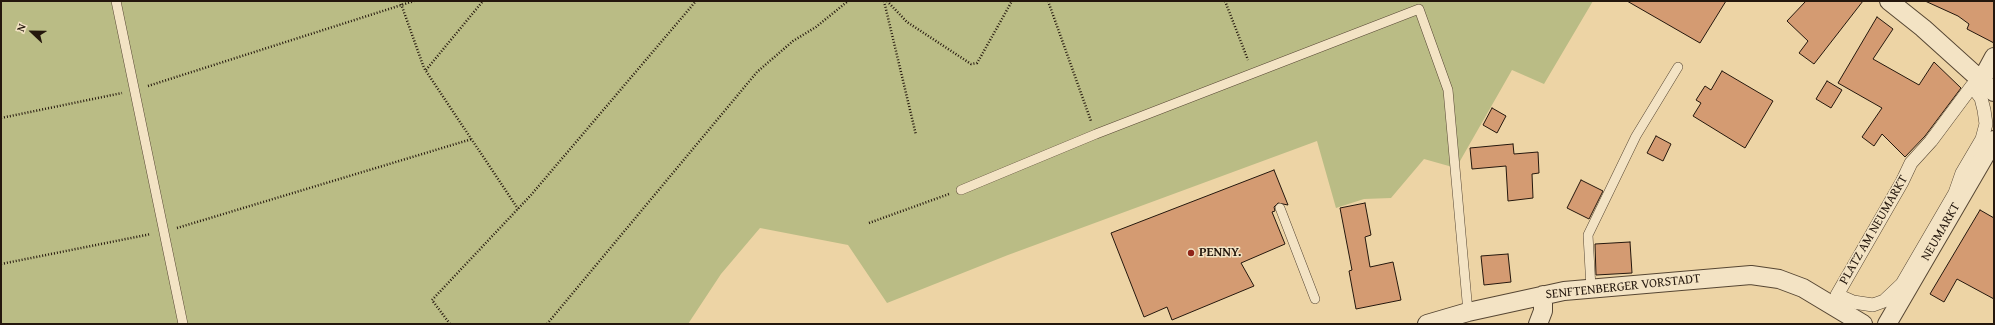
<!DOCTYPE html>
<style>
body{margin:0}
#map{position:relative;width:1995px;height:325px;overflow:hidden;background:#edd4a5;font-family:"Gentium Book Plus",serif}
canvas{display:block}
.frame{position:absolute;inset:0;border:2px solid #24170d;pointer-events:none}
.north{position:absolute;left:12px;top:12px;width:40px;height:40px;-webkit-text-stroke:3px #f3e3c4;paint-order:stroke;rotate:292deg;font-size:11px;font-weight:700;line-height:16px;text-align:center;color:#24170d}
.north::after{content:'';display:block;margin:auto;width:14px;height:18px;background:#24170d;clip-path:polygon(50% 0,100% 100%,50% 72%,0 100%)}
</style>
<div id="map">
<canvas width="1995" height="325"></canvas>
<div class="frame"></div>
<div class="north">N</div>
</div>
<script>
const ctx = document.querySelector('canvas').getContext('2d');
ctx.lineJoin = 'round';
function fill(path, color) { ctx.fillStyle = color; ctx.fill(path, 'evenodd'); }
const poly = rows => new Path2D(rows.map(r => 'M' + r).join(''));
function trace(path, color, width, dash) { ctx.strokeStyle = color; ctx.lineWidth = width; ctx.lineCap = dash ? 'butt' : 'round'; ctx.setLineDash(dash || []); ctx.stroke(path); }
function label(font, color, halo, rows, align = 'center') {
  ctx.font = font + ' "Gentium Book Plus",serif'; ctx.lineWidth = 3; ctx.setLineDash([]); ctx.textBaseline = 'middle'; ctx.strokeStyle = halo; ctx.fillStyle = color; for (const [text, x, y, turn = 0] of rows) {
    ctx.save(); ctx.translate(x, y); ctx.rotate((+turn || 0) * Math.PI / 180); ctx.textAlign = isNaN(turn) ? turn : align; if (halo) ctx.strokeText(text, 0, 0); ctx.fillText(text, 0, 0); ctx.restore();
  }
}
const green = poly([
 [1,1,1593,1,1544,84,1512,70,1456,168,1424,159,1391,198,1364,199,1336,208,1317,141,1008,255,887,303,848,245,760,228,721,274,688,324,1,324]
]);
const building = poly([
 [1627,1,1726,1,1700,43,1627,1],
 [1806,1,1863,1,1814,64,1799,53,1808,41,1787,21,1806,1],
 [1925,1,1994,1,1994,43,1967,29,1969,24,1958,16,1925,1],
 [1877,17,1893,29,1873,59,1919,85,1934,62,1961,88,1925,136,1905,157,1882,134,1874,146,1862,137,1882,108,1838,83,1877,17],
 [1722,71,1773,101,1745,148,1693,116,1701,103,1696,100,1705,86,1711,90,1722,71],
 [1827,81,1842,90,1831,108,1816,99,1827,81],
 [1492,108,1506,116,1497,133,1483,125,1492,108],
 [1656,136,1671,144,1663,161,1647,153,1656,136],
 [1513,144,1514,154,1538,152,1539,173,1532,174,1533,198,1508,201,1506,166,1472,169,1470,148,1513,144],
 [1274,170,1288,205,1278,203,1274,207,1275,211,1272,212,1285,244,1241,263,1254,286,1172,320,1167,307,1144,317,1111,233,1274,170],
 [1581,180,1603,191,1589,219,1567,208,1581,180],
 [1365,203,1371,235,1365,237,1370,267,1393,262,1401,300,1356,309,1349,271,1352,270,1340,208,1365,203],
 [1980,210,1994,218,1994,299,1957,279,1944,302,1930,294,1980,210],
 [1630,242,1632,273,1596,275,1595,244,1630,242],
 [1508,254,1511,282,1484,285,1481,256,1508,254]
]);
const path = poly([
 [400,1,424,68,518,209],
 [884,1,916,135],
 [887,1,907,22,971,64,977,63,980,58,1012,1],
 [1048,1,1091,121],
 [1225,1,1248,60],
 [426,70,483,1],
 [148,86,414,1],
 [1,118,122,93],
 [869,223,949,194],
 [177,228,472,139],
 [1,264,151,234],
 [450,324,432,300,531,195,696,1],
 [547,324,757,72,793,41,816,27,848,1]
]);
const service = poly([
 [116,1,183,324],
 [961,190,1096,134,1419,9,1448,90,1468,312],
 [1280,208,1315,299],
 [1591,288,1588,235,1636,136,1678,67]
]);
const pedestrian = poly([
 [1972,86,1981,98,1984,110,1986,124,1982,139,1962,173,1955,193,1902,284,1884,301,1873,305,1853,302,1837,295,1902,182,1911,163,1931,141,1972,86]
]);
const minor = poly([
 [1889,1,1923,28,1994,92],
 [1981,81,1994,57],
 [1427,324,1468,312,1564,291,1751,275,1779,279,1803,288,1863,324],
 [1538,324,1543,311,1543,295],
 [1887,324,1994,140]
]);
const markers = [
 [1191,253,4,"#8f2418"]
];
const streetNames = [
 ["PLATZ AM NEUMARKT",1874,230,-60],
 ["NEUMARKT",1941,232,-60],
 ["SENFTENBERGER VORSTADT",1623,287,-6]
];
const poiNames = [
 ["PENNY.",1199,253]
];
fill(green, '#babc85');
fill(building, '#d49b72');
trace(building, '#24170d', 1);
trace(service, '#564633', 10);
trace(pedestrian, '#564633', 14);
trace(minor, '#564633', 20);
trace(path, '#24170d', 2.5, [1, 2]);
trace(service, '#f3e3c4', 9);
trace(pedestrian, '#f3e3c4', 13);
trace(minor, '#f3e3c4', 18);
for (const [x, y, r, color] of markers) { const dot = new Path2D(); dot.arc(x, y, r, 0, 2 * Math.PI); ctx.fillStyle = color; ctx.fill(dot); trace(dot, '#f3e3c4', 1.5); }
label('13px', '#24170d', '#f3e3c4', streetNames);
label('bold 13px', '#24170d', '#f3e3c4', poiNames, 'left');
</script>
